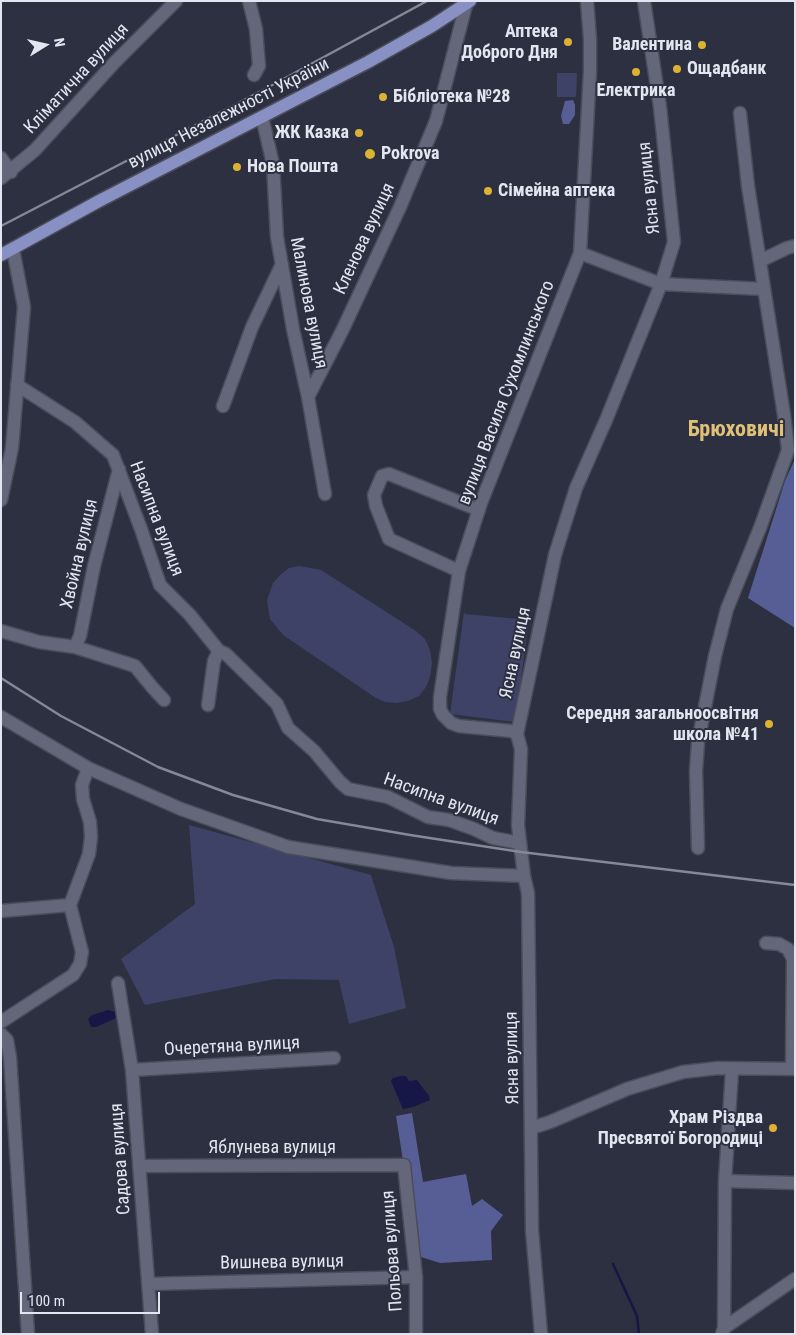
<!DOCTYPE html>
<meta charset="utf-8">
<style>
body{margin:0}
#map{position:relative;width:796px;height:1335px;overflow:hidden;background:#2d3040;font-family:"Roboto Condensed",sans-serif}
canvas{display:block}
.frame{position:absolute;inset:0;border:2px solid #e3e5f0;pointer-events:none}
.north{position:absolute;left:20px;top:20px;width:50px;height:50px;-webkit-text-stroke:4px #2d3040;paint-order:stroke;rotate:80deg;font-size:14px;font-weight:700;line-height:20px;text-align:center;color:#e3e5f0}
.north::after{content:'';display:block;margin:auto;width:18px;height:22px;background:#e3e5f0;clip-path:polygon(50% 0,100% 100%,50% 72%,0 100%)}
.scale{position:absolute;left:20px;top:1292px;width:140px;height:22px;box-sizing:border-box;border:2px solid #e3e5f0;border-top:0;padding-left:6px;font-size:15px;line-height:18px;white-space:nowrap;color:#e3e5f0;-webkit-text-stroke:4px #2d3040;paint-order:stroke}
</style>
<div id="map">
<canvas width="796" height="1335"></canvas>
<div class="frame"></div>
<div class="north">N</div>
<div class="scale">100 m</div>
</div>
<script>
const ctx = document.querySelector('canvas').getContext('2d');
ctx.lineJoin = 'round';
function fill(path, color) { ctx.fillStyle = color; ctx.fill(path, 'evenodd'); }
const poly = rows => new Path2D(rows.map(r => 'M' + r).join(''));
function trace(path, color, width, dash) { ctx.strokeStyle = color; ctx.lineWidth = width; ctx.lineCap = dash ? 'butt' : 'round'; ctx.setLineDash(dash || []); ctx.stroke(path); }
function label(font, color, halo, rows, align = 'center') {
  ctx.font = font + ' "Roboto Condensed",sans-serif'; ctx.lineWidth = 4; ctx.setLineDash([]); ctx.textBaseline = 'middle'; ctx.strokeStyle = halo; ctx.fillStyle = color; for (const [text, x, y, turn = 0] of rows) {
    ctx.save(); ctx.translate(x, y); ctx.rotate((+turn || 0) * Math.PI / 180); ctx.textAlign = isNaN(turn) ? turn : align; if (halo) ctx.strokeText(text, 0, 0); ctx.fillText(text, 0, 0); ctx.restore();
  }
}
const green = poly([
 [557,73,577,73,576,97,557,97],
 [299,566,321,570,416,631,425,639,430,650,432,663,430,677,426,687,419,696,408,701,396,703,385,702,376,698,283,635,270,619,267,600,273,583,280,575,289,568],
 [464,612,465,614,529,620,515,722,450,714],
 [189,825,371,875,394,947,406,1008,349,1024,339,980,275,979,145,1005,121,959,195,904]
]);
const forest = poly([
 [573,100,575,105,575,115,569,124,563,124,561,116,565,101],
 [795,459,795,628,748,598,785,481],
 [412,1113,423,1182,466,1174,472,1206,482,1199,503,1215,491,1231,492,1260,440,1263,418,1256,396,1116]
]);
const water = poly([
 [108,1010,115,1012,116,1017,114,1019,96,1027,91,1027,88,1019,92,1015],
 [401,1076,406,1076,409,1081,417,1080,429,1096,430,1100,413,1107,403,1109,391,1081,393,1078]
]);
const stream = poly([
 [613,1264,637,1316,639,1334]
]);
const minor = poly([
 [249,1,256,29,259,66,254,75],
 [262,117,273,164,277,237,293,329,308,397,325,494],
 [1,158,11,172],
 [1,178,35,150,114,63,176,1],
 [580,253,661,284,764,289],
 [760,261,787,248,795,246],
 [17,385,75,422,113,455,141,529,160,585,190,615,219,651,226,654,277,704,288,728,314,751,340,782,348,789,388,797,428,817,449,820,474,829,493,838,520,843],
 [308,397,343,329,400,207,436,121,466,5],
 [223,406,252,327,282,264],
 [1,500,12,448,24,307,13,249],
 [459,571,389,539,376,506,374,495,382,476,389,474,479,510],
 [1,631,39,642,75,647,135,666,152,687,164,700],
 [75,647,80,636,94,566,119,469],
 [208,705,214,661,219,651],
 [1,717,88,768,181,809,288,847,451,873,524,876],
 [517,734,511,731,459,726,451,723,443,715,440,709,440,697,459,571,481,503,580,253,590,71,590,39,587,1],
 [698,848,696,771,698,742,715,656,727,609,760,528,788,450,784,415,748,186,740,113],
 [1,911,70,905],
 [766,943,779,944,788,949,793,959,792,1069],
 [118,983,132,1070,152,1334],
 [1,1022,73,975,80,964,82,952,70,905,89,854,91,837,90,822,83,799,82,785,88,768],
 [1,1034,7,1040,10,1057,28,1334],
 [132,1070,334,1058],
 [531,1128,550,1122,627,1089,683,1072,718,1068,795,1069],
 [139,1166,404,1165,416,1277,416,1334],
 [725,1181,795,1183],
 [148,1284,416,1277],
 [724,1328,725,1181,732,1070],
 [541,1334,532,1230,528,893,524,876,518,825,521,749,517,734,555,555,576,488,606,420,661,284,674,242,660,107,644,1],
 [722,1334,724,1328,795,1279]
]);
const major = poly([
 [1,255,99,201,368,62,432,26,470,1]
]);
const rail = poly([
 [1,226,265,89,427,1],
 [1,678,61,716,158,767,233,795,317,819,410,835,521,852,795,885]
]);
const markers = [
 [568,42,5,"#dcb233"],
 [702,45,5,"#dcb233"],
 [677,69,5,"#dcb233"],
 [636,72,5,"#dcb233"],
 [383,97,5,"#dcb233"],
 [359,133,5,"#dcb233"],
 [370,154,6,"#dcb233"],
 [237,167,5,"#dcb233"],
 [488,191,5,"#dcb233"],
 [769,724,5,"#dcb233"],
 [773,1128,5,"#dcb233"]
];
const poiNames = [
 ["Аптека",558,32],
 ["Доброго Дня",558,53],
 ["Валентина",692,45],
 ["Ощадбанк",687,69,"left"],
 ["Електрика",636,91,"center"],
 ["Бібліотека №28",393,97,"left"],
 ["ЖК Казка",349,133],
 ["Pokrova",381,154,"left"],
 ["Нова Пошта",247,167,"left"],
 ["Сімейна аптека",498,191,"left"],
 ["Середня загальноосвітня",759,714],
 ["школа №41",759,735],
 ["Храм Різдва",763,1118],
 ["Пресвятої Богородиці",763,1139]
];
const streetNames = [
 ["Кліматична вулиця",77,79,-47],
 ["вулиця Незалежності України",229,114,-27],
 ["Ясна вулиця",650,188,-96],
 ["Кленова вулиця",365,239,-65],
 ["Малинова вулиця",308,303,79],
 ["вулиця Василя Сухомлинського",507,393,-69],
 ["Насипна вулиця",156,519,69],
 ["Хвойна вулиця",80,554,-77],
 ["Ясна вулиця",516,653,-78],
 ["Насипна вулиця",441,800,20],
 ["Очеретяна вулиця",232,1047,-3],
 ["Ясна вулиця",513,1058,-91],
 ["Яблунева вулиця",272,1148],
 ["Садова вулиця",121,1159,-94],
 ["Польова вулиця",393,1251,-94],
 ["Вишнева вулиця",282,1263,-1]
];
const districtNames = [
 ["Брюховичі",736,430]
];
fill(green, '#3e4267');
fill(forest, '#575e96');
fill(water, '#161647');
trace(stream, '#161647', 2.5);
trace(minor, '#4b4d5b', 15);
trace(major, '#4b4d5b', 15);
trace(minor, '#646779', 12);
trace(major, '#8890c4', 12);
trace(rail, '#858895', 2.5);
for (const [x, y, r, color] of markers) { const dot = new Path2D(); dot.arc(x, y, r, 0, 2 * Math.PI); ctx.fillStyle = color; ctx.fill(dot); trace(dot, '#2d3040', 2); }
label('bold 18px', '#e3e5f0', '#2d3040', poiNames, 'right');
label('18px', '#e3e5f0', '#2d3040', streetNames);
label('bold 22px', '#dfc277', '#2d3040', districtNames);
</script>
